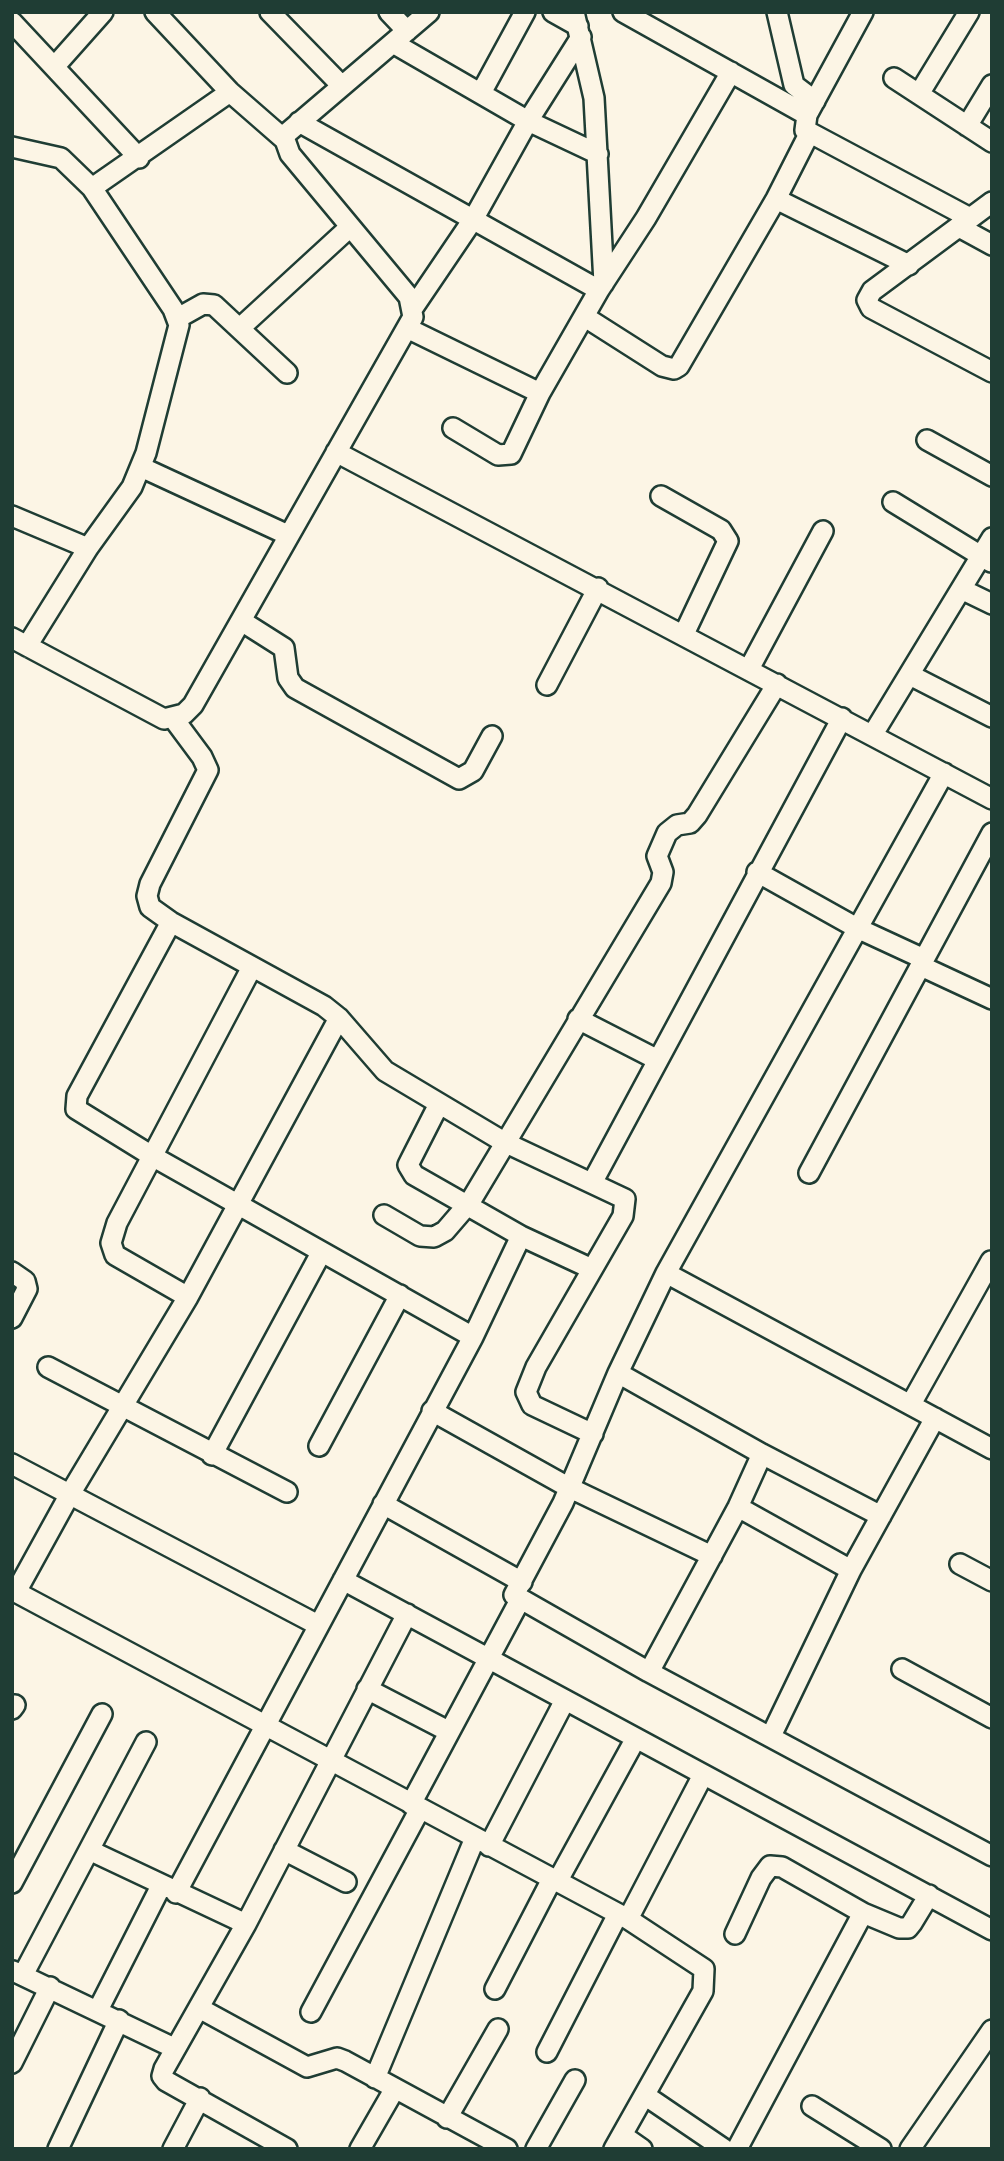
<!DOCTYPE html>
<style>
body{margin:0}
#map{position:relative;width:1004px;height:2161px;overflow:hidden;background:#fcf5e5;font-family:Dekko,sans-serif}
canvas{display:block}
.frame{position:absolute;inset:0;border:14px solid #1f3d34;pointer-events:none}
</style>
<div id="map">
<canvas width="1004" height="2161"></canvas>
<div class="frame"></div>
</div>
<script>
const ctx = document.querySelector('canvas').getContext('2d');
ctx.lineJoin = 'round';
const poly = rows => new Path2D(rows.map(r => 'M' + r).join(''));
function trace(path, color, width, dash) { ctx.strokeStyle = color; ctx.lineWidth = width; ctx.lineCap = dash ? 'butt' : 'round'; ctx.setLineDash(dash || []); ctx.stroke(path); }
const minor = poly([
 [155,12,230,92,285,140],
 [270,12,342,86],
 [389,12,407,31],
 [553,12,578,26],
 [574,12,594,98,604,283],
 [623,12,807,115],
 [777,12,794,85,815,101],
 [863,12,807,115,805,130,970,218],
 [12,22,139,158],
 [393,43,528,121,598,154],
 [55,66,103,12],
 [894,78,992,142],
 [481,93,525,12],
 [919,94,969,12],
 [299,122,599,290],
 [967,126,992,85],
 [12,147,61,158,92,188,230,92],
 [776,199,909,265],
 [992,202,872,291,867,300,871,308,992,372],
 [959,227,992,245],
 [413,308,474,218,528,121,581,37],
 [585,317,662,366,674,369,679,366,776,199,809,134],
 [178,318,203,304,214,305,287,373],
 [240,328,350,227],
 [409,329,540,393],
 [453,428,498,455,511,454,540,393,599,290,646,218,731,72],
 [927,440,992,476],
 [336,452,992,799],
 [141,467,288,535],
 [661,496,721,530,728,541,684,634],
 [893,502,991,562],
 [12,516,88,548],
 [961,589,992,604],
 [243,622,284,648,288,678,295,688,459,779,473,771,492,736],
 [12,638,164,719,184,714,193,705,413,317,409,297,290,154,285,140,286,134,429,12],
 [27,646,88,548,132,487,146,453,179,325,173,309,92,188],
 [749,669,823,531],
 [910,675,992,717],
 [547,685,598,588],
 [173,718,202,757,208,770,150,884,147,896,150,907,171,922,324,1006,339,1018,385,1071,504,1142,625,1199,623,1216,536,1367,526,1392,532,1405,593,1434],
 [873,734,992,538],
 [944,773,666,1273,618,1373,563,1503,514,1595,649,1672,992,1856],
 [757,872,857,928,924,959],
 [171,922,77,1096,76,1109,152,1156,473,1337],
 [921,966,992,999],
 [578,1019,656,1059],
 [439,1104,411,1159,408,1165,414,1175,521,1236,592,1269],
 [809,1173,992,833],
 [592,1183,842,718],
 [384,1215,420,1236,434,1237,445,1231,470,1202,661,883,663,872,657,856,667,833,677,825,690,823,697,815,777,684],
 [12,1272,25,1281,27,1289,12,1318],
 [666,1273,992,1449],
 [188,1297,115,1255,111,1243,117,1223,252,967],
 [48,1367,287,1492],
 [618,1373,762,1454,881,1516],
 [911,1404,991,1261],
 [432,1411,568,1487,712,1556],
 [319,1446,400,1295],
 [212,1455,321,1253],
 [12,1464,318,1625],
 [383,1504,522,1582],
 [738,1507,851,1570],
 [960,1564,992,1581],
 [343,1580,992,1930],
 [12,1590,628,1919,704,1969,703,1991,614,2149],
 [16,1592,70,1494,188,1297,339,1018],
 [902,1669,992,1718],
 [649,1672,738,1507,762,1454],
 [367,1689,448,1731],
 [12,1709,15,1705],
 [771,1736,851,1570,935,1418],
 [411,1804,520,1600],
 [489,1846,564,1702],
 [89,1850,246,1924],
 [284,1850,346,1882],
 [557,1882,636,1738],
 [12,1883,102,1714],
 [176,1893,473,1337,521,1236],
 [628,1919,703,1775],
 [735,1934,761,1878,770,1866,782,1867,863,1913,899,1928,908,1928,912,1923,929,1895],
 [13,1971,174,2048],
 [23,1975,146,1742],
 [495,1989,552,1879],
 [199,2008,307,2067,337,2058,345,2061,507,2149],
 [98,2010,161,1886],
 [311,2012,420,1809],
 [547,2052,618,1914],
 [12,2063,50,1987],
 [375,2078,475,1838],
 [646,2096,724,2149],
 [812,2106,881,2149],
 [447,2118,498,2029],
 [622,2135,642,2149],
 [58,2149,119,2020],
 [173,2149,200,2098],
 [287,2149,166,2081,162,2076,164,2069,246,1924,407,1614],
 [360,2149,394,2090],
 [536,2149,575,2080],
 [737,2149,863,1913],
 [910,2149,992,2030]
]);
trace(minor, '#1f3d34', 24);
trace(minor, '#fcf5e5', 19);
</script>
